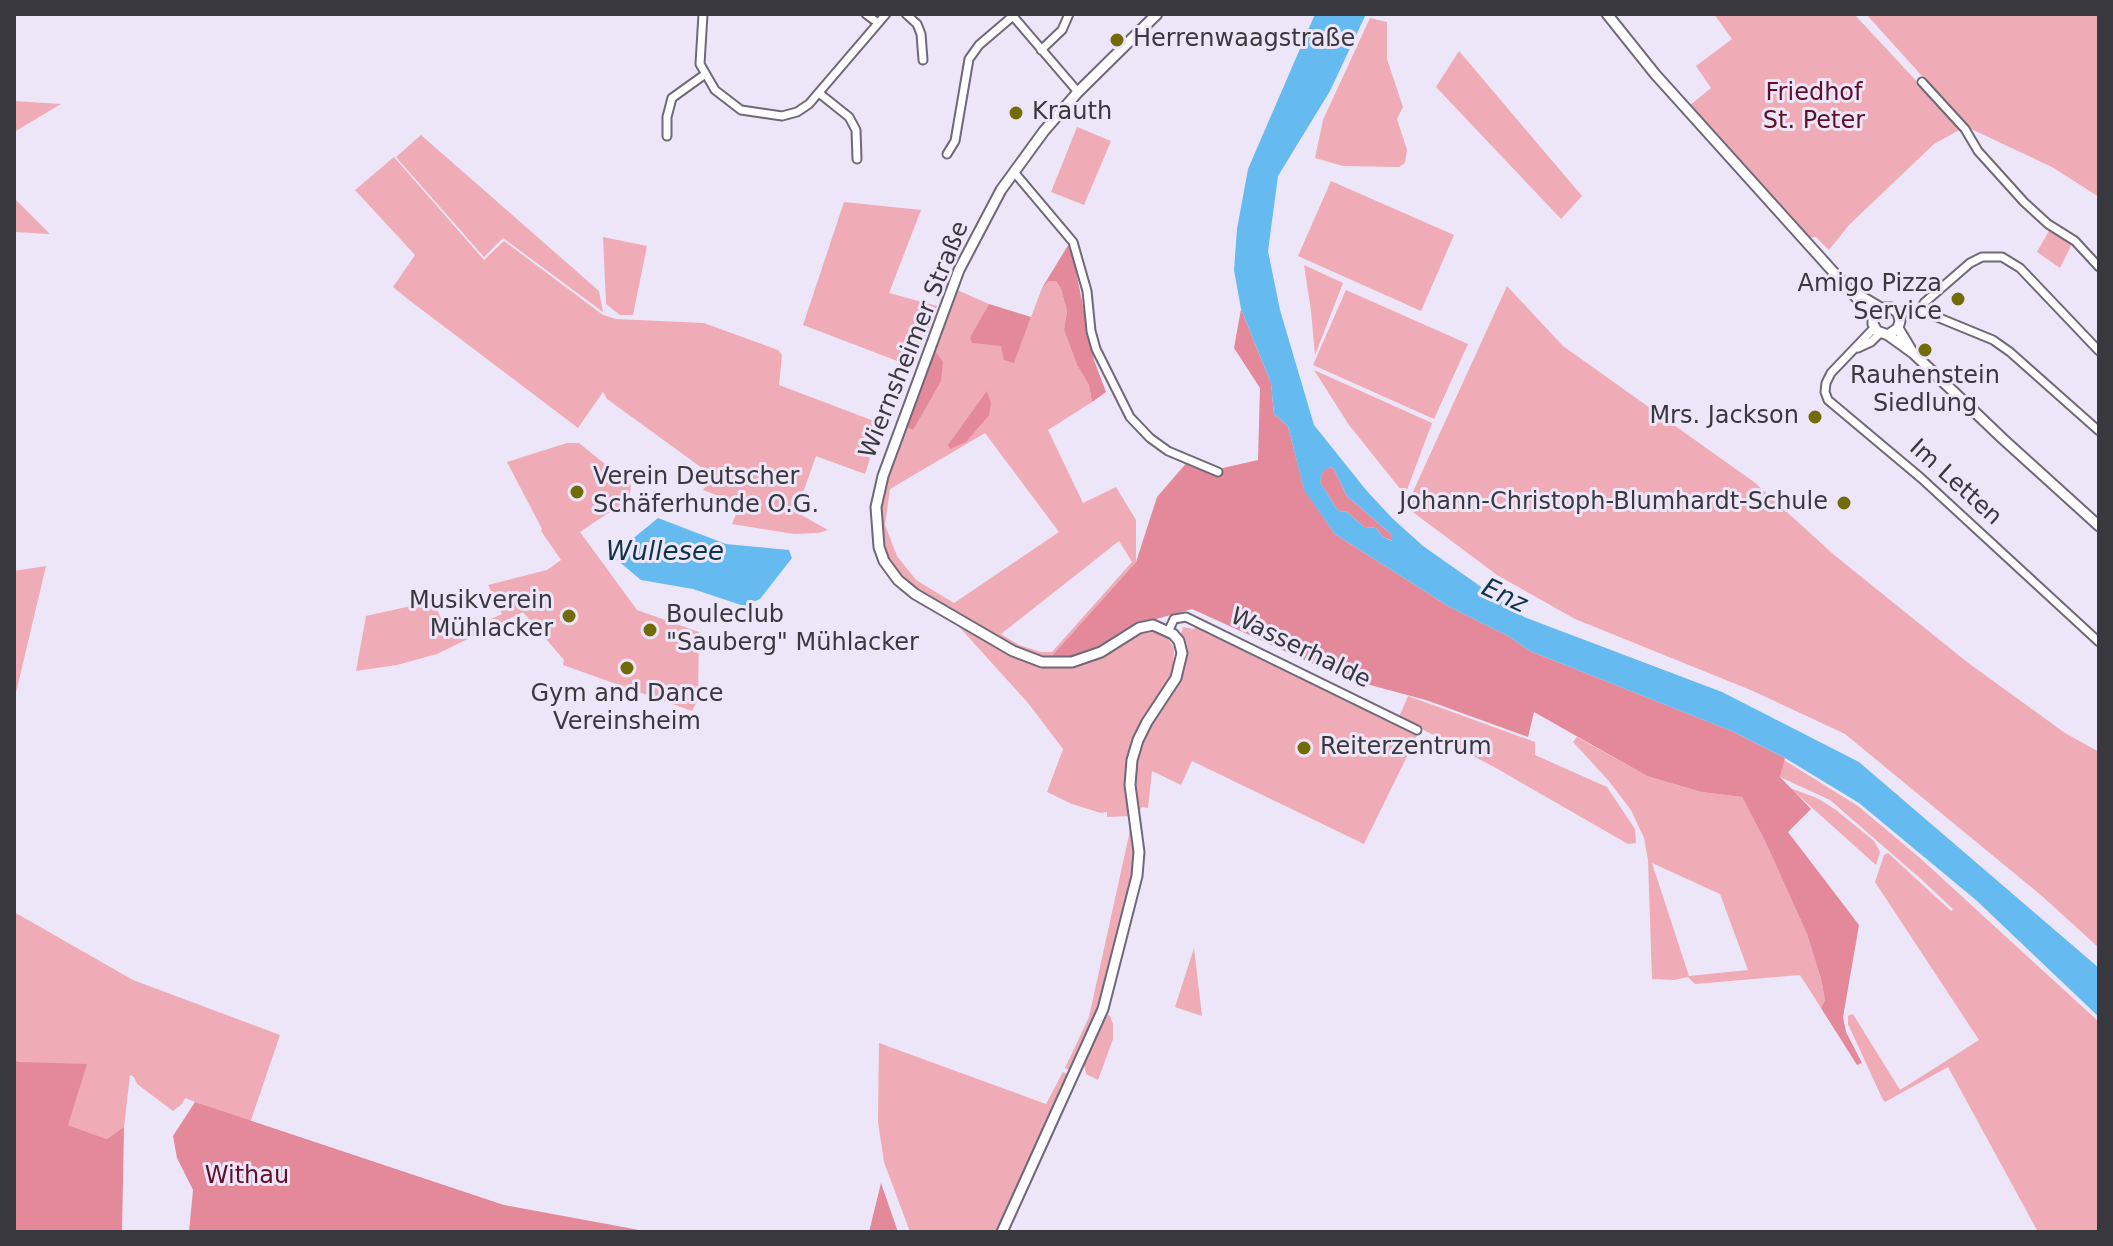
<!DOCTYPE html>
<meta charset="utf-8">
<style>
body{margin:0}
#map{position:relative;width:2113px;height:1246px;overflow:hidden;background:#ede6f9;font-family:"DejaVu Sans",sans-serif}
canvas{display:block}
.frame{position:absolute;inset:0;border:16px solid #3a383f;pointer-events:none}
</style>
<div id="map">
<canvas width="2113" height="1246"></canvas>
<div class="frame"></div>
</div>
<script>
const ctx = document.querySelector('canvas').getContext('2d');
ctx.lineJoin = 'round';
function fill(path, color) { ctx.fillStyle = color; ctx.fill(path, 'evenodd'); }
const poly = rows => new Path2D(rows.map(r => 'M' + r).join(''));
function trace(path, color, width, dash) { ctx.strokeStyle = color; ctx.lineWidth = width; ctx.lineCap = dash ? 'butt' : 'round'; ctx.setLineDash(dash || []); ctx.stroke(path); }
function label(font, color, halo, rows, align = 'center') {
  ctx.font = font + ' "DejaVu Sans",sans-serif'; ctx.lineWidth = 6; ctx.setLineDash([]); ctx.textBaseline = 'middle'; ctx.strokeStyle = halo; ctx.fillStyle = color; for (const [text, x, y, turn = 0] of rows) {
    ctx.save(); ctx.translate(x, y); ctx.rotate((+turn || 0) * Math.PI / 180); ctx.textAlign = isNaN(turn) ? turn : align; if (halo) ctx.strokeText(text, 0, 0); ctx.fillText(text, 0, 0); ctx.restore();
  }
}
const green = poly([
 [1714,14,1854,14,1961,129,1934,144,1849,225,1829,250,1816,237,1807,238,1689,106,1711,88,1696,66,1732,39],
 [1866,14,2099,14,2099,197,2052,167,1969,128],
 [1370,18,1387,22,1387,59,1403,107,1397,119,1407,150,1405,163,1399,167,1343,166,1315,158,1323,120],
 [1459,51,1582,196,1561,219,1436,87],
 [14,101,61,104,14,132],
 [1077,127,1111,141,1084,205,1051,192],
 [421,135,599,291,603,312,503,238,484,257,396,157],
 [394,157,484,260,504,241,603,315,616,319,704,323,778,350,782,355,779,385,874,421,879,429,865,474,816,456,796,512,828,530,818,533,794,534,732,524,740,504,703,490,713,476,607,399,603,392,578,428,409,300,393,287,415,255,355,190],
 [1331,181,1454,235,1421,311,1298,256],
 [14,198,50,234,14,232],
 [844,202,921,210,889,293,937,306,913,367,803,325],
 [2050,229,2072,244,2060,268,2037,252],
 [603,237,647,246,633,315,620,315,606,304],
 [1304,265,1343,283,1315,355,1311,311],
 [1049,281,1056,281,1061,289,1067,311,1064,330,1077,365,1089,385,1092,402,1048,430,1083,503,1116,487,1136,520,1136,562,1050,658,1031,654,1007,644,916,590,891,564,880,528,881,501,886,480,906,427,913,430,934,350,957,290,989,304,970,337,1001,346,1014,362,1042,288],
 [985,433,1059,532,954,603,916,580,897,556,885,525,890,489],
 [1119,541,1132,562,1052,652,1041,652,1019,645,1001,634],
 [1507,286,1563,346,1754,482,1833,554,1967,662,2065,733,2099,752,2099,948,2042,896,1845,734,1753,691,1575,619,1497,575,1406,507],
 [1346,290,1468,344,1434,419,1313,365],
 [1314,370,1432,423,1405,495,1349,425],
 [567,443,579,443,631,485,629,499,580,532,637,610,699,632,698,700,692,711,563,665,564,660,523,612,437,654,397,665,356,671,366,616,433,601,450,638,502,614,488,585,547,570,561,560,541,531,542,529,507,462],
 [46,566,14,701,14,571],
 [953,620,1011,654,1077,664,1099,657,1135,636,1151,631,1167,637,1174,648,1173,673,1132,746,1135,867,1101,1000,1072,1071,1065,1068,1089,1017,1129,835,1131,816,1107,817,1107,812,1101,813,1072,804,1047,792,1063,749,1028,703],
 [1197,624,1249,649,1248,653,1417,736,1364,844,1192,761,1181,785,1152,771,1148,808,1142,807,1139,811,1135,779,1140,746,1151,723,1184,673,1188,650,1185,638,1181,635,1183,627,1194,629],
 [1408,696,1535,742,1535,755,1607,787,1635,829,1636,843,1628,844,1494,767,1399,717],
 [1577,737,1647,776,1701,792,1742,797,1765,841,1807,934,1821,979,1825,1000,1821,1008,1800,975,1695,984,1688,977,1674,980,1652,979,1648,860,1644,838,1631,810,1608,780,1573,742],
 [1652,863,1720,894,1748,970,1689,976],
 [1784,760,1858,806,1920,858,2099,1022,2099,1232,2038,1232,1948,1067,1885,1102,1882,1098,1848,1024,1848,1016,1853,1014,1900,1090,1979,1040,1875,882,1884,855,1888,853,1951,911,1953,909,1921,879,1830,800,1780,777],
 [1790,788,1817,798,1836,810,1874,841,1880,852,1876,865],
 [14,912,133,980,280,1035,250,1123,185,1098,182,1104,173,1111,137,1084,134,1077,130,1075,124,1127,107,1139,68,1125,14,1060],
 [1194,948,1202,1016,1175,1007],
 [1104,1013,1110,1016,1113,1024,1113,1039,1098,1080,1086,1074,1084,1065],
 [879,1043,1046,1104,1063,1072,1070,1075,999,1232,910,1232,884,1162,878,1122]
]);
const forest = poly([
 [1070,242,1094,360,1106,392,1092,402,1089,385,1077,365,1064,330,1067,311,1061,289,1056,281,1049,281,1042,288],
 [989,304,1031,317,1014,363,1004,360,1001,346,972,343,970,337],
 [1241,309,1271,383,1274,414,1288,426,1304,489,1335,534,1448,606,1510,637,1530,651,1734,732,1785,758,1780,777,1811,809,1788,832,1859,925,1843,1017,1846,1032,1862,1063,1857,1065,1821,1008,1825,1000,1821,979,1807,934,1765,841,1742,797,1701,792,1647,776,1534,712,1528,737,1426,700,1344,678,1192,609,1142,623,1098,649,1073,658,1050,658,1136,562,1157,497,1189,460,1214,470,1258,460,1260,388,1234,348],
 [934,350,943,362,941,381,913,430,906,427],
 [987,391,991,403,989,415,966,442,950,449,948,445],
 [1330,467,1334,469,1347,496,1391,534,1393,541,1383,537,1376,528,1364,527,1346,511,1341,512,1336,508,1320,482,1323,470],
 [14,1060,18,1062,87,1064,68,1125,107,1139,124,1127,122,1232,14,1232],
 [195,1102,504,1205,650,1232,189,1232,193,1190,177,1158,173,1136],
 [881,1183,898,1232,869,1232]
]);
const water = poly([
 [1315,14,1366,14,1330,91,1278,176,1268,251,1280,310,1314,425,1366,490,1392,518,1423,546,1524,617,1722,692,1859,762,2099,968,2099,1017,1976,900,1859,803,1785,758,1734,732,1530,651,1510,637,1448,606,1335,534,1304,490,1288,426,1274,414,1271,383,1241,309,1234,270,1237,229,1248,169],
 [1330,467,1334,469,1347,496,1391,534,1392,541,1383,537,1376,528,1364,527,1346,511,1341,512,1336,508,1320,482,1323,471],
 [658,518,726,544,789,550,792,558,760,599,744,606,693,589,641,580,617,560,630,541]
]);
const street = poly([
 [703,14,700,64,715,90,741,110,782,116,797,112,809,104,886,14],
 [866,14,878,23],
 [906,14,917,24,921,34,923,60],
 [1012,15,1078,92],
 [1041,50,1062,30,1069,14],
 [1922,82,1965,129,1978,151,2024,202,2048,224,2075,241,2099,267],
 [819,93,849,117,856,130,857,159],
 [667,136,667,117,672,98,704,75],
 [947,154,955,141,969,59,979,45,1013,16],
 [1014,172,1073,242,1087,291,1091,331,1096,349,1130,417,1150,438,1168,451,1218,472],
 [1920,310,1993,340,2010,352,2099,431],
 [1898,313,1920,310,1924,303,1970,263,1982,257,2002,257,2020,268,2099,351],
 [1874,328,1831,373,1826,383,1825,392,1828,400,1921,478,2099,642],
 [1858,348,1871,342,1880,333],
 [1169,630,1174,619,1186,617,1417,730]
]);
const secondary = poly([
 [1607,14,1655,74,1873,316],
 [1854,292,1881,308,1892,308,1898,313,1900,321,1898,328,1888,335],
 [1881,308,1873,316,1873,324,1877,331,1888,335,1913,353,2003,439,2099,526],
 [1898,328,1913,353],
 [1002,1232,1103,1009,1137,876,1139,852,1130,785,1132,760,1138,740,1147,722,1176,678,1182,653,1179,641,1173,634,1153,625,1139,628,1101,652,1072,662,1042,662,1013,651,915,594,898,580,884,561,879,547,876,507,883,476,959,270,1001,190,1044,131,1078,92,1157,14]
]);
const markers = [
 [1117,40,8,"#716c09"],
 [1016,113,8,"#716c09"],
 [1958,299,8,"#716c09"],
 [1925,350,8,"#716c09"],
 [1815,417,8,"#716c09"],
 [577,492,8,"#716c09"],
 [1844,503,8,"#716c09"],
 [569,616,8,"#716c09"],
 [650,630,8,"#716c09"],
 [627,668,8,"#716c09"],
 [1304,748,8,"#716c09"]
];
const poiNames = [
 ["Herrenwaagstraße",1133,40],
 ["Krauth",1032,113],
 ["Amigo Pizza",1942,285,"right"],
 ["Service",1942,313,"right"],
 ["Rauhenstein",1925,377,"center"],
 ["Siedlung",1925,405,"center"],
 ["Mrs. Jackson",1799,417,"right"],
 ["Verein Deutscher",593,478],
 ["Schäferhunde O.G.",593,506],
 ["Johann-Christoph-Blumhardt-Schule",1828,503,"right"],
 ["Musikverein",553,602,"right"],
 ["Mühlacker",553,630,"right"],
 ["Bouleclub",666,616],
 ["\"Sauberg\" Mühlacker",666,644],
 ["Gym and Dance",627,695,"center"],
 ["Vereinsheim",627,723,"center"],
 ["Reiterzentrum",1320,748]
];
const parkNames = [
 ["Friedhof",1814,94],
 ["St. Peter",1814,122],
 ["Withau",247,1177]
];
const streetNames = [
 ["Wiernsheimer Straße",915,340,-68],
 ["Im Letten",1955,483,42],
 ["Wasserhalde",1300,649,26]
];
const waterNames = [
 ["Wullesee",665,553],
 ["Enz",1504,597,25]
];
fill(green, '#efabb6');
fill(forest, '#e3899a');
fill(water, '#65bbef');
trace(street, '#6f6879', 11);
trace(secondary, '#6f6879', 13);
trace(street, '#fff', 7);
trace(secondary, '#fff', 9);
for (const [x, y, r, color] of markers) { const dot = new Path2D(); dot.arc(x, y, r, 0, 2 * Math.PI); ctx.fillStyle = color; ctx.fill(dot); trace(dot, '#ede6f9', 3); }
label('24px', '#3a383f', '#ede6f9', poiNames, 'left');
label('24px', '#611029', '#ede6f9', parkNames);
label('24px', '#3a383f', '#ede6f9', streetNames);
label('italic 26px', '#0d3449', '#ede6f9', waterNames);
</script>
